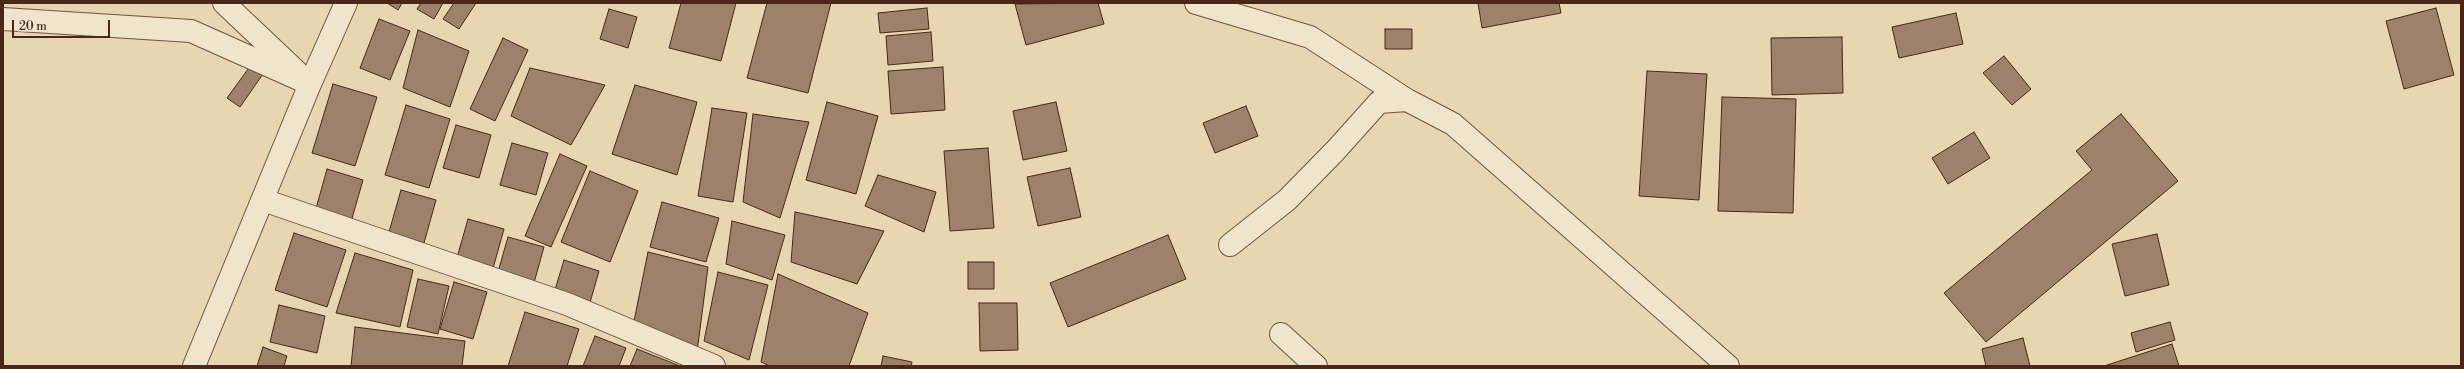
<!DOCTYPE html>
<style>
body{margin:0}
#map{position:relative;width:2464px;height:369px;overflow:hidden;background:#e8d6b2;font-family:"Libre Bodoni",serif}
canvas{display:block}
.frame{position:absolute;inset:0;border:4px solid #492719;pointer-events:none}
.scale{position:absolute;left:12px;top:20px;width:98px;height:18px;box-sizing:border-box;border:2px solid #492719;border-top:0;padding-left:5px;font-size:12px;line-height:14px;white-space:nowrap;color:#492719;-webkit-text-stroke:3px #f0e4cd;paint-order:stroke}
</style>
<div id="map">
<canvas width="2464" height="369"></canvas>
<div class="frame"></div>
<div class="scale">20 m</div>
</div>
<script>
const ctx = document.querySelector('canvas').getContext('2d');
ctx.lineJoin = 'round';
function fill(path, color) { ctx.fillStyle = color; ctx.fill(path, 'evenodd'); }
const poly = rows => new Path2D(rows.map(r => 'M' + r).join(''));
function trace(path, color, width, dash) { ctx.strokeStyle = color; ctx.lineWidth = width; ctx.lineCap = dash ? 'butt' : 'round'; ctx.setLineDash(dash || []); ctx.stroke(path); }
const building = poly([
 [387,3,402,3,398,10,387,3],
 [421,3,443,3,434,19,417,9,421,3],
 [454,3,476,3,459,29,443,19,454,3],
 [681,3,736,3,721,61,669,48,681,3],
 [767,3,831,3,808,93,747,78,767,3],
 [1098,3,1104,24,1026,45,1015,4,1098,3],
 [1478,3,1559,3,1561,13,1482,28,1478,3],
 [927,8,929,29,880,33,878,13,927,8],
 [2436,8,2454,75,2404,89,2386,21,2436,8],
 [609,9,637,17,628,48,600,39,609,9],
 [1956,13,1963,44,1899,58,1892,27,1956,13],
 [379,19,410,31,390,80,360,68,379,19],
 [1385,29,1412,29,1412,49,1385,49,1385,29],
 [418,30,469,51,450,107,403,88,418,30],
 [931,32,933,61,888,65,886,36,931,32],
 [1842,37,1843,93,1772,95,1771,38,1842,37],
 [503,38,528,50,495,121,470,109,503,38],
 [2004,56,2031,89,2012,105,1983,73,2004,56],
 [251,65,263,74,240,107,227,98,251,65],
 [943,67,945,110,891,114,888,71,943,67],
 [530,68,605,85,571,145,511,116,530,68],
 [1647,71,1707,74,1699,200,1639,196,1647,71],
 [333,84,377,97,355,166,312,153,333,84],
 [635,85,697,102,677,175,612,154,635,85],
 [1722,97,1796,99,1793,213,1718,211,1722,97],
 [827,102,878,116,856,194,806,180,827,102],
 [1056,102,1067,151,1023,160,1013,111,1056,102],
 [406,105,450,119,429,188,385,175,406,105],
 [1246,106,1258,136,1215,153,1203,123,1246,106],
 [712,108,747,113,733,202,698,196,712,108],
 [753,114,809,122,780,218,743,202,753,114],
 [2121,114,2178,181,1986,342,1944,293,2092,170,2076,151,2121,114],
 [456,125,491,135,479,178,443,168,456,125],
 [1974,132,1990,158,1948,184,1932,158,1974,132],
 [512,143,548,153,536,195,500,185,512,143],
 [988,148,994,228,950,231,944,151,988,148],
 [560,154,587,166,551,247,525,236,560,154],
 [1070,168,1081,217,1038,226,1027,177,1070,168],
 [327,169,363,180,351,222,315,212,327,169],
 [590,171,638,191,610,262,561,242,590,171],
 [878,175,936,192,924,232,865,206,878,175],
 [401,190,436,200,424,243,389,232,401,190],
 [662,202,719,218,706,262,650,247,662,202],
 [795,212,884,231,857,284,791,262,795,212],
 [468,219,504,229,492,272,456,261,468,219],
 [732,221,785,235,772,280,726,264,732,221],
 [294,233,346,250,327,307,275,290,294,233],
 [2157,234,2169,285,2125,296,2112,244,2157,234],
 [1168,235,1186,279,1068,327,1050,283,1168,235],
 [508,237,544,247,532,290,496,279,508,237],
 [648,252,708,267,696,360,632,331,648,252],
 [355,253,413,270,400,327,336,313,355,253],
 [564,260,599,271,587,313,551,303,564,260],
 [968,262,994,262,994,289,968,289,968,262],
 [718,272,768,285,749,360,704,341,718,272],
 [778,274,868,313,849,366,770,366,761,362,778,274],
 [418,279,449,286,438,334,407,327,418,279],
 [454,282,487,292,473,339,440,329,454,282],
 [979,303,1017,303,1018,350,980,351,979,303],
 [279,305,325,316,317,353,270,342,279,305],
 [525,312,579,329,567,366,508,366,525,312],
 [2170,322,2175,340,2136,352,2131,333,2170,322],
 [355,327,465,341,462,366,351,366,355,327],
 [595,336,626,348,619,366,583,366,595,336],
 [2023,338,2030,366,1986,366,1982,349,2023,338],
 [2172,344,2179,366,2104,366,2172,344],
 [263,347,287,356,284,366,257,366,263,347],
 [637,349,680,366,630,366,637,349],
 [883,356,912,362,911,366,881,366,883,356]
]);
const minor = poly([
 [224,3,297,72],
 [1196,3,1310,37,1407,100],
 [3,19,191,31,310,84],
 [263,200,567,304,714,366],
 [1230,245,1287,200,1335,151,1379,102,1407,100,1453,124,1728,366],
 [1281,334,1316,366],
 [194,366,310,84,346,3]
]);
fill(building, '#9c8269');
trace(building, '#492719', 1);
trace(minor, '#71533f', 24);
trace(minor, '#f0e4cd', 22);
</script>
